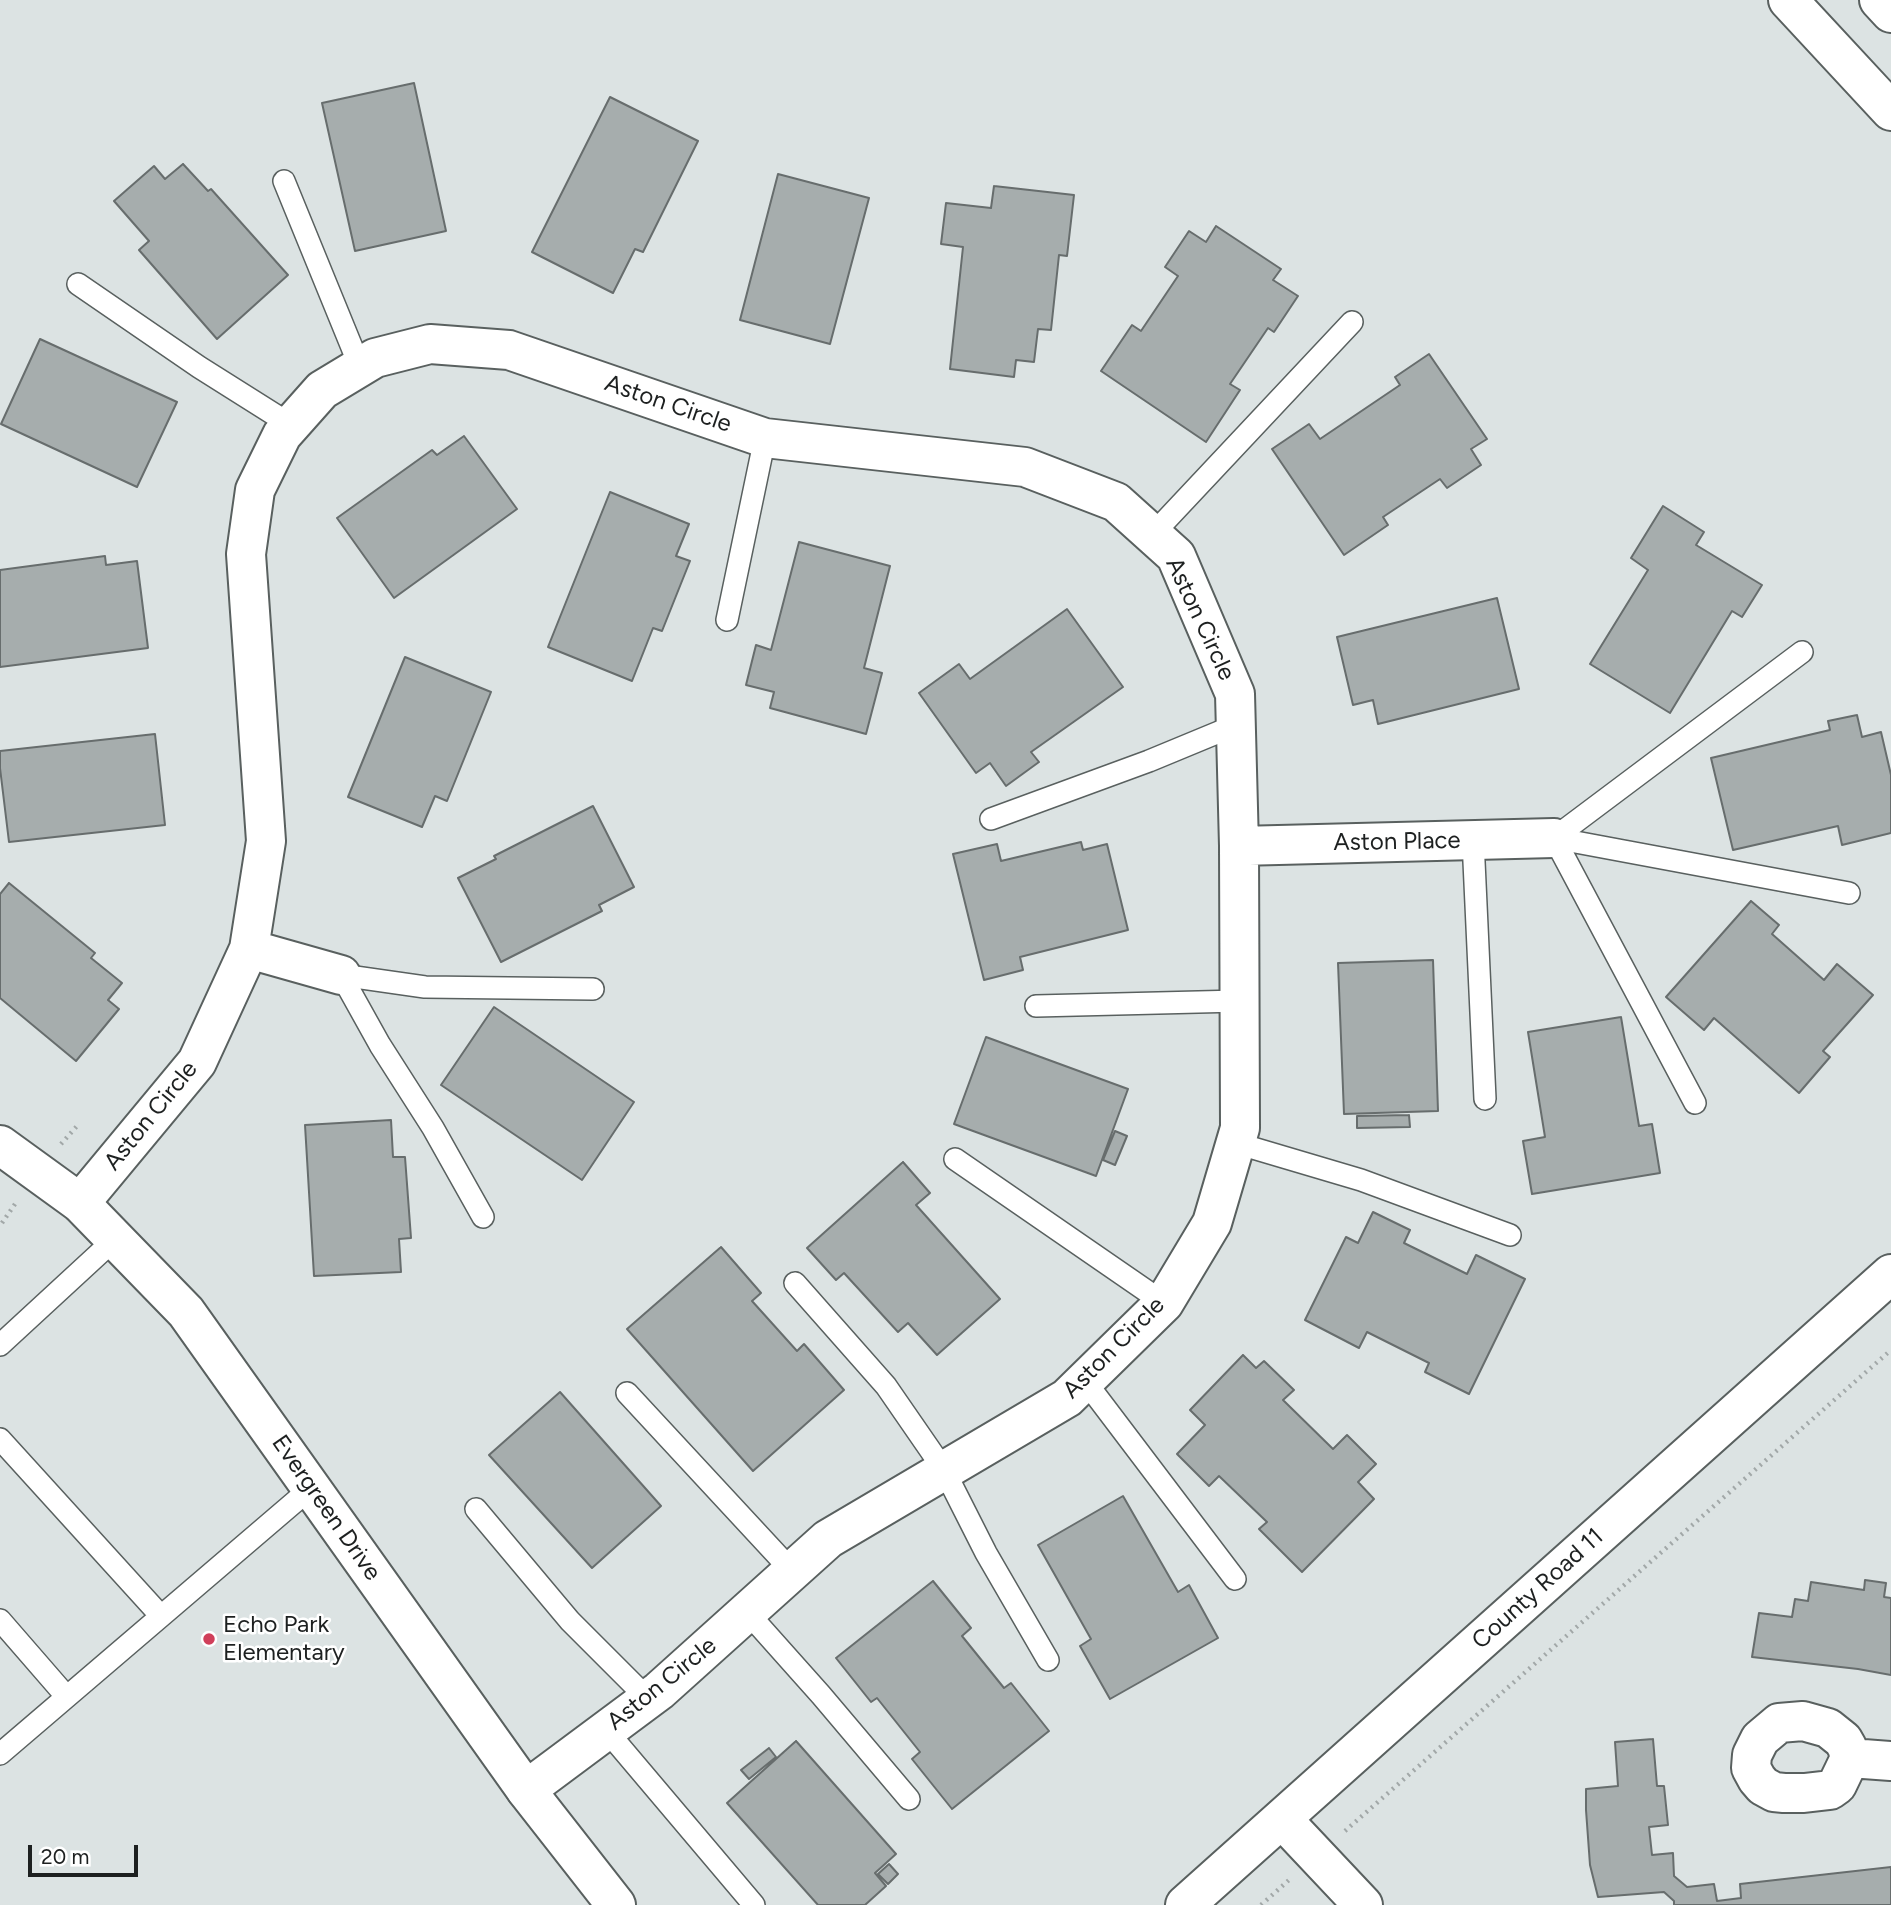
<!DOCTYPE html>
<style>
body{margin:0}
#map{position:relative;width:1891px;height:1905px;overflow:hidden;background:#dce3e3;font-family:Figtree,sans-serif}
canvas{display:block}
.scale{position:absolute;left:28px;top:1845px;width:110px;height:32px;box-sizing:border-box;border:4px solid #1d2020;border-top:0;padding-left:9px;font-size:21px;line-height:24px;white-space:nowrap;color:#1d2020;-webkit-text-stroke:5px #fff;paint-order:stroke}
</style>
<div id="map">
<canvas width="1891" height="1905"></canvas>
<div class="scale">20 m</div>
</div>
<script>
const ctx = document.querySelector('canvas').getContext('2d');
ctx.lineJoin = 'round';
function fill(path, color) { ctx.fillStyle = color; ctx.fill(path, 'evenodd'); }
const poly = rows => new Path2D(rows.map(r => 'M' + r).join(''));
function trace(path, color, width, dash) { ctx.strokeStyle = color; ctx.lineWidth = width; ctx.lineCap = dash ? 'butt' : 'round'; ctx.setLineDash(dash || []); ctx.stroke(path); }
function label(font, color, halo, rows, align = 'center') {
  ctx.font = font + ' Figtree,sans-serif'; ctx.lineWidth = 5; ctx.setLineDash([]); ctx.textBaseline = 'middle'; ctx.strokeStyle = halo; ctx.fillStyle = color; for (const [text, x, y, turn = 0] of rows) {
    ctx.save(); ctx.translate(x, y); ctx.rotate((+turn || 0) * Math.PI / 180); ctx.textAlign = isNaN(turn) ? turn : align; if (halo) ctx.strokeText(text, 0, 0); ctx.fillText(text, 0, 0); ctx.restore();
  }
}
const building = poly([
 [414,83,446,231,355,251,322,103,414,83],
 [610,97,698,141,643,252,635,249,613,293,532,252,610,97],
 [183,164,208,191,211,189,288,275,217,339,139,250,149,241,114,201,154,166,165,179,183,164],
 [778,174,869,198,830,344,740,320,778,174],
 [994,186,1074,195,1067,256,1059,255,1051,330,1038,329,1034,362,1016,360,1014,377,950,369,963,247,941,244,946,203,991,208,994,186],
 [1216,226,1281,269,1273,280,1298,296,1274,332,1268,328,1230,384,1240,390,1206,442,1101,371,1132,325,1141,331,1178,276,1165,267,1189,231,1206,242,1216,226],
 [40,339,177,402,137,487,1,424,40,339],
 [1429,354,1487,439,1471,449,1481,465,1447,488,1440,479,1383,517,1388,525,1344,555,1272,449,1309,424,1320,439,1400,385,1395,377,1429,354],
 [464,436,517,509,394,598,337,518,432,450,437,455,464,436],
 [610,492,689,524,676,556,690,561,662,631,653,628,632,681,548,647,610,492],
 [1663,506,1704,532,1696,545,1762,585,1742,617,1732,611,1670,713,1590,664,1648,570,1631,558,1663,506],
 [799,542,890,566,864,668,882,673,866,734,770,708,774,692,746,685,756,645,771,650,799,542],
 [105,556,106,565,137,561,148,648,0,667,0,570,105,556],
 [1497,598,1519,689,1378,724,1373,700,1353,705,1337,637,1497,598],
 [1067,609,1123,687,1031,752,1039,762,1006,786,990,763,976,773,919,693,959,664,970,679,1067,609],
 [405,657,491,692,447,801,435,796,422,827,348,797,405,657],
 [1857,715,1862,737,1881,732,1891,775,1891,833,1842,845,1838,826,1733,850,1711,758,1830,730,1828,721,1857,715],
 [155,734,165,825,9,842,0,768,0,751,155,734],
 [593,806,634,887,599,905,602,911,501,962,458,878,496,859,494,856,593,806],
 [1081,842,1083,850,1107,844,1128,930,1020,957,1023,970,984,980,953,854,997,844,1001,861,1081,842],
 [9,883,95,953,91,958,122,983,108,1000,119,1009,76,1061,0,998,0,894,9,883],
 [1751,901,1779,925,1772,934,1824,980,1837,964,1873,995,1823,1051,1830,1057,1799,1093,1714,1018,1704,1030,1666,997,1751,901],
 [1433,960,1438,1111,1344,1114,1338,963,1433,960],
 [494,1007,634,1102,582,1180,441,1085,494,1007],
 [1621,1017,1639,1126,1652,1124,1660,1173,1532,1194,1523,1141,1545,1137,1528,1032,1621,1017],
 [986,1037,1128,1089,1096,1176,954,1124,986,1037],
 [1409,1115,1410,1127,1357,1128,1357,1116,1409,1115],
 [391,1120,393,1157,405,1157,411,1238,399,1239,401,1272,314,1276,305,1125,391,1120],
 [1115,1131,1127,1136,1115,1165,1103,1160,1115,1131],
 [903,1162,930,1193,916,1205,1000,1299,937,1355,908,1323,898,1332,844,1273,836,1280,807,1248,903,1162],
 [1373,1212,1410,1230,1404,1243,1467,1274,1476,1255,1525,1279,1469,1394,1425,1372,1429,1363,1367,1332,1359,1348,1305,1320,1346,1237,1358,1243,1373,1212],
 [721,1247,761,1293,752,1301,797,1351,804,1344,844,1390,753,1471,627,1329,721,1247],
 [1243,1355,1256,1368,1264,1361,1294,1390,1283,1400,1333,1449,1347,1435,1376,1464,1358,1482,1374,1499,1302,1572,1259,1529,1267,1522,1219,1476,1209,1486,1177,1454,1205,1425,1190,1410,1243,1355],
 [560,1392,661,1506,592,1568,489,1455,560,1392],
 [1123,1496,1178,1592,1189,1585,1218,1638,1110,1699,1080,1646,1091,1639,1038,1545,1123,1496],
 [1865,1580,1886,1583,1884,1597,1891,1598,1891,1675,1858,1669,1752,1657,1759,1613,1792,1617,1795,1599,1808,1601,1811,1582,1864,1590,1865,1580],
 [933,1581,971,1628,962,1636,1004,1688,1011,1683,1049,1731,952,1809,912,1759,920,1752,877,1698,871,1702,836,1658,933,1581],
 [1653,1739,1657,1786,1664,1786,1668,1825,1649,1827,1652,1855,1673,1853,1674,1876,1687,1887,1714,1884,1717,1901,1741,1898,1740,1884,1891,1867,1891,1905,1674,1905,1674,1901,1664,1892,1598,1897,1590,1865,1586,1810,1586,1789,1618,1786,1615,1742,1653,1739],
 [796,1741,896,1854,875,1873,886,1886,865,1905,818,1905,727,1803,796,1741],
 [769,1748,776,1757,749,1779,741,1770,769,1748],
 [889,1864,898,1874,888,1884,878,1874,889,1864]
]);
const path = poly([
 [61,1144,78,1125],
 [2,1223,15,1204],
 [1345,1831,1891,1350],
 [1261,1905,1289,1880]
]);
const lane = poly([
 [284,181,360,367],
 [78,284,199,367,291,425],
 [1152,535,1352,322],
 [727,620,765,438],
 [991,819,1149,761,1236,725],
 [1554,838,1802,652],
 [1554,838,1849,893],
 [1554,838,1695,1103],
 [1473,840,1485,1099],
 [341,975,380,1045,433,1128,483,1217],
 [341,975,425,987,593,989],
 [1036,1006,1239,1001],
 [1236,1143,1361,1180,1510,1235],
 [955,1159,1164,1303],
 [795,1283,886,1386,944,1470,986,1553,1048,1660],
 [0,1345,115,1239],
 [1085,1381,1235,1579],
 [627,1393,792,1571],
 [0,1439,160,1615],
 [476,1509,570,1621,648,1699],
 [747,1612,821,1695,909,1799],
 [0,1620,66,1696],
 [606,1730,754,1905],
 [0,1754,311,1488]
]);
const street = poly([
 [1239,846,1554,838],
 [249,949,341,975],
 [80,1203,197,1062,249,949,266,841,246,554,255,490,282,435,322,390,375,358,430,344,509,350,765,438,1025,467,1116,502,1176,556,1235,694,1239,846,1240,1128,1212,1223,1164,1303,1067,1398,828,1539,659,1691,526,1790],
 [1803,1721,1828,1728,1843,1740,1847,1747,1850,1758,1837,1785,1830,1790,1804,1793,1784,1793,1774,1792,1763,1786,1757,1779,1751,1768,1752,1755,1760,1739,1779,1723,1803,1721],
 [1850,1758,1891,1761],
 [1282,1819,1363,1905]
]);
const secondary = poly([
 [1788,0,1891,111],
 [1879,0,1891,13],
 [0,1145,80,1203,186,1312,526,1790,616,1905],
 [1185,1905,1891,1274]
]);
const markers = [
 [209,1639,7,"#d03f5a"]
];
const streetNames = [
 ["Aston Circle",668,404,19],
 ["Aston Circle",1200,619,65],
 ["Aston Place",1397,842,-1],
 ["Aston Circle",151,1116,-51],
 ["Aston Circle",1114,1348,-45],
 ["Evergreen Drive",326,1508,55],
 ["County Road 11",1538,1589,-42],
 ["Aston Circle",662,1684,-39]
];
const poiNames = [
 ["Echo Park",223,1625],
 ["Elementary",223,1653]
];
fill(building, '#a6adad');
trace(building, '#676d6d', 2);
trace(lane, '#59605f', 24);
trace(street, '#59605f', 42);
trace(secondary, '#59605f', 42);
trace(path, '#a2a8a8', 4.5, [2, 5]);
trace(lane, '#fff', 21);
trace(street, '#fff', 38);
trace(secondary, '#fff', 38);
for (const [x, y, r, color] of markers) { const dot = new Path2D(); dot.arc(x, y, r, 0, 2 * Math.PI); ctx.fillStyle = color; ctx.fill(dot); trace(dot, '#fff', 2.5); }
label('24px', '#1d2020', '#fff', streetNames);
label('24px', '#1d2020', '#fff', poiNames, 'left');
</script>
